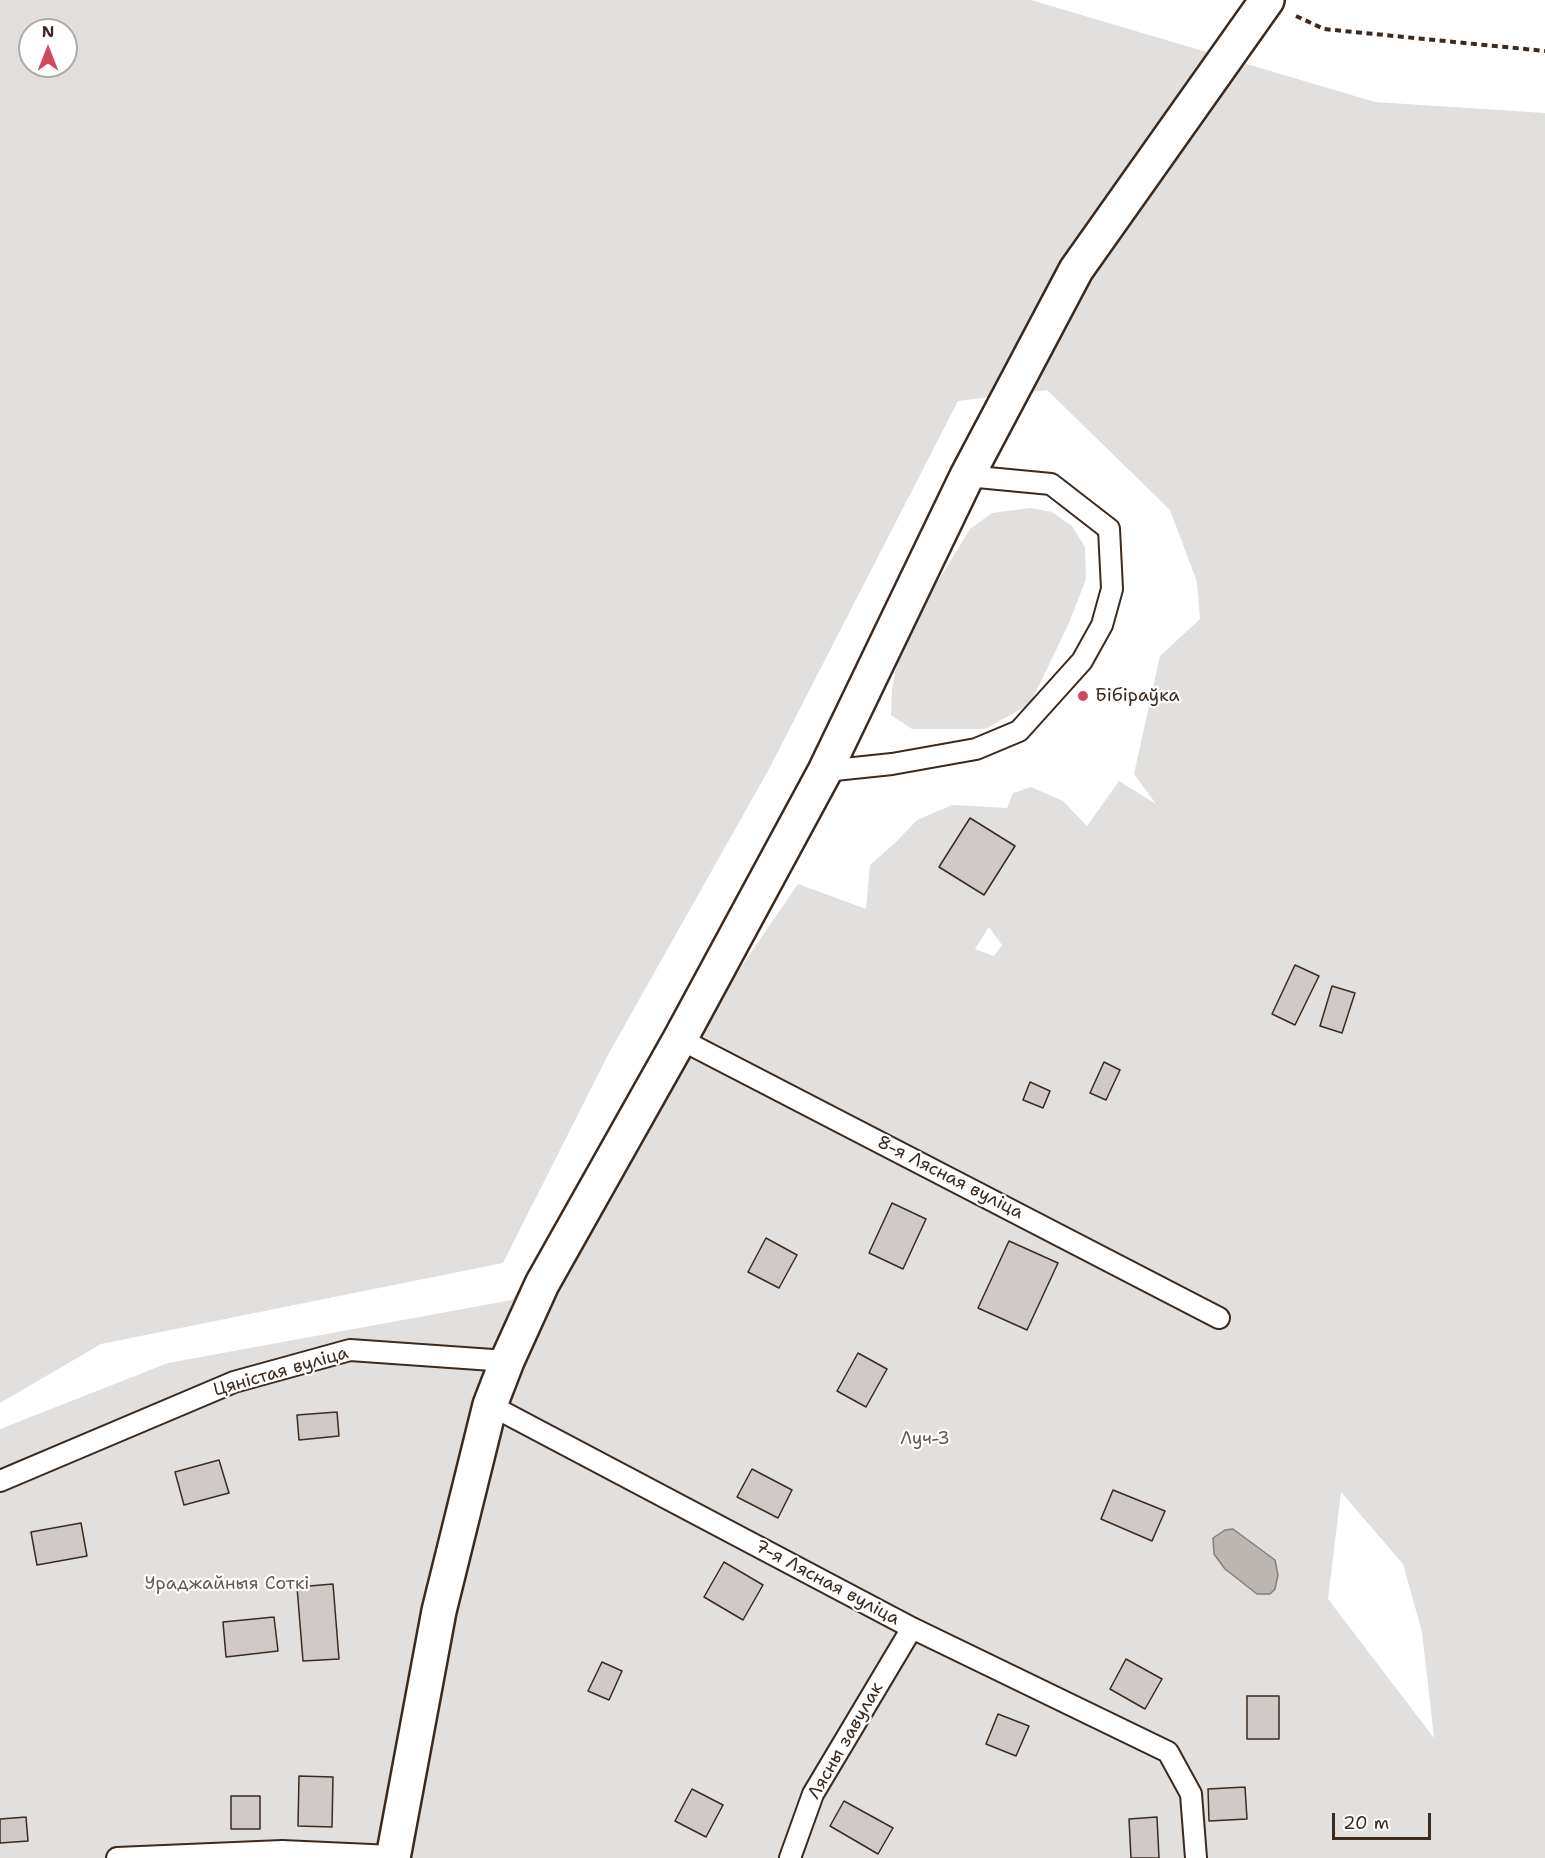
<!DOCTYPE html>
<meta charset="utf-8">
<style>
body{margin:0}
#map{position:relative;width:1545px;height:1858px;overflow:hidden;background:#fff;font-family:"Shantell Sans",sans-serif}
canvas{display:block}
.north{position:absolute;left:18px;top:18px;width:60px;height:60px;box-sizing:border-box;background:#fff;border:2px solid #b1aaa5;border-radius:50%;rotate:0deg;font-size:16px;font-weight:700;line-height:24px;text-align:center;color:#3b2a1e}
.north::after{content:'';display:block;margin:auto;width:21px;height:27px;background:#d1495b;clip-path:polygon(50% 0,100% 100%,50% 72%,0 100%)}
.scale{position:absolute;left:1332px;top:1813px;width:99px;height:27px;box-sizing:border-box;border:3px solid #3b2a1e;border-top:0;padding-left:8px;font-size:18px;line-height:21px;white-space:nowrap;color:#3b2a1e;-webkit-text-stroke:4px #fff;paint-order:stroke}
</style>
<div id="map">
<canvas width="1545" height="1858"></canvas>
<div class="north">N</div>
<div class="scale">20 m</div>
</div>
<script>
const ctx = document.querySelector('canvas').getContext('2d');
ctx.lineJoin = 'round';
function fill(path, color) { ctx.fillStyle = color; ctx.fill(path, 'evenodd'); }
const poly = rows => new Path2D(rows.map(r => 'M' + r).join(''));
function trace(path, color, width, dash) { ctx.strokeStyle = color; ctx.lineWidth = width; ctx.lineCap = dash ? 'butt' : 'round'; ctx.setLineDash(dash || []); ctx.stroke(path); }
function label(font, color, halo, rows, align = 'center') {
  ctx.font = font + ' "Shantell Sans",sans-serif'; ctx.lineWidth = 4.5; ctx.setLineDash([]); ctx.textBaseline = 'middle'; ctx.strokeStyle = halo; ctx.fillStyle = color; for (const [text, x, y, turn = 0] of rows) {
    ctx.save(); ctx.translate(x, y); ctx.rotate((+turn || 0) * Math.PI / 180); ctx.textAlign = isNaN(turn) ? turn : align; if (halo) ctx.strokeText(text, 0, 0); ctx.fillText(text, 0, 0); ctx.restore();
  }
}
const green = poly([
 [0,0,1031,0,1375,102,1545,113,1545,1858,0,1858,0,1429,168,1363,512,1300,798,884,866,909,870,865,896,842,917,820,952,805,1007,808,1013,793,1031,787,1063,801,1087,826,1119,781,1156,804,1134,774,1160,656,1200,619,1197,582,1170,510,1047,390,958,401,769,769,608,1055,503,1263,101,1344,0,1403],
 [30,30,66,30,66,66,30,66],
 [989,927,1002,945,994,956,975,949],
 [1341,1492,1403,1564,1422,1632,1434,1738,1328,1599],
 [1030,508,1052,512,1072,526,1085,547,1086,579,1069,623,1030,704,985,729,912,729,891,715,892,688,899,653,925,602,970,529,992,513]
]);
const water = poly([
 [1233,1529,1275,1560,1278,1575,1275,1589,1270,1594,1257,1594,1225,1569,1214,1554,1213,1538,1225,1530,1233,1529]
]);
const building = poly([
 [970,818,1015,846,984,895,939,867,970,818],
 [1295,965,1319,976,1295,1025,1272,1014,1295,965],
 [1332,986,1355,993,1342,1033,1320,1026,1332,986],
 [1104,1062,1120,1070,1106,1100,1090,1093,1104,1062],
 [1030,1082,1050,1091,1043,1108,1023,1100,1030,1082],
 [892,1203,926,1219,903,1269,869,1253,892,1203],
 [766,1238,797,1255,779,1288,748,1272,766,1238],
 [1009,1241,1058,1263,1027,1330,978,1308,1009,1241],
 [858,1353,887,1369,866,1407,837,1391,858,1353],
 [337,1412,339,1436,299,1440,297,1415,337,1412],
 [219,1460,229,1493,184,1505,175,1472,219,1460],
 [752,1469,792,1490,778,1518,737,1497,752,1469],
 [1113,1490,1165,1511,1152,1541,1101,1519,1113,1490],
 [81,1523,87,1556,37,1565,31,1532,81,1523],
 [724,1562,763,1585,743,1620,704,1597,724,1562],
 [333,1584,339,1659,303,1661,297,1587,333,1584],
 [274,1617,278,1651,226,1657,223,1622,274,1617],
 [1126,1659,1162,1679,1145,1709,1110,1689,1126,1659],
 [602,1662,622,1671,609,1700,588,1691,602,1662],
 [1247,1696,1279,1696,1279,1739,1247,1739,1247,1696],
 [998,1714,1029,1726,1016,1756,986,1744,998,1714],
 [299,1776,333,1777,332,1827,298,1826,299,1776],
 [1245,1787,1247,1819,1209,1821,1208,1789,1245,1787],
 [692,1789,723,1805,706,1837,675,1821,692,1789],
 [231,1796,260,1796,260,1829,231,1829,231,1796],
 [844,1801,893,1828,878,1854,830,1826,844,1801],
 [26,1817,28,1841,0,1843,0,1819,26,1817],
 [1157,1817,1159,1858,1131,1858,1129,1819,1157,1817]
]);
const path = poly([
 [1296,16,1324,29,1545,51]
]);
const lane = poly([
 [825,771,892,764,976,749,1019,731,1082,661,1102,625,1112,589,1109,529,1051,484,967,476],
 [680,1039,1219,1318],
 [490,1405,912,1628,1168,1752,1191,1794,1196,1858],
 [0,1481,234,1382,350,1350,507,1361],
 [117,1858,282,1851,393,1856],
 [790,1858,813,1794,912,1628]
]);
const secondary = poly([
 [393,1858,439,1611,490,1405,507,1361,542,1284,680,1039,825,771,967,476,1076,270,1267,0]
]);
const markers = [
 [1083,696,6,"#d1495b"]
];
const poiNames = [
 ["Бібіраўка",1095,696]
];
const streetNames = [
 ["8-я Лясная вуліца",950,1178,27],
 ["Цяністая вуліца",281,1372,-16],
 ["7-я Лясная вуліца",827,1583,28],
 ["Лясны завулак",846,1741,-60]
];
const parkNames = [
 ["Луч-3",925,1439],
 ["Ураджайныя Соткі",227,1584]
];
fill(green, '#e2e0de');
fill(water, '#bcb6b3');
trace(water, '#887e77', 1.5);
fill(building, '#cfcac7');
trace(building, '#3b2a1e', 1.5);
trace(lane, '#3b2a1e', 24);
trace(secondary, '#3b2a1e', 38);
trace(path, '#3b2a1e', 4, [6, 4.5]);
trace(lane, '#fff', 20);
trace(secondary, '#fff', 33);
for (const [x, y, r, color] of markers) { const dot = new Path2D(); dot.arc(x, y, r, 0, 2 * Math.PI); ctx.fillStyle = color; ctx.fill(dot); trace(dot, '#fff', 2); }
label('18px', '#3b2a1e', '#fff', poiNames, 'left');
label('18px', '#3b2a1e', '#fff', streetNames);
label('18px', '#65584e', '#fff', parkNames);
</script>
